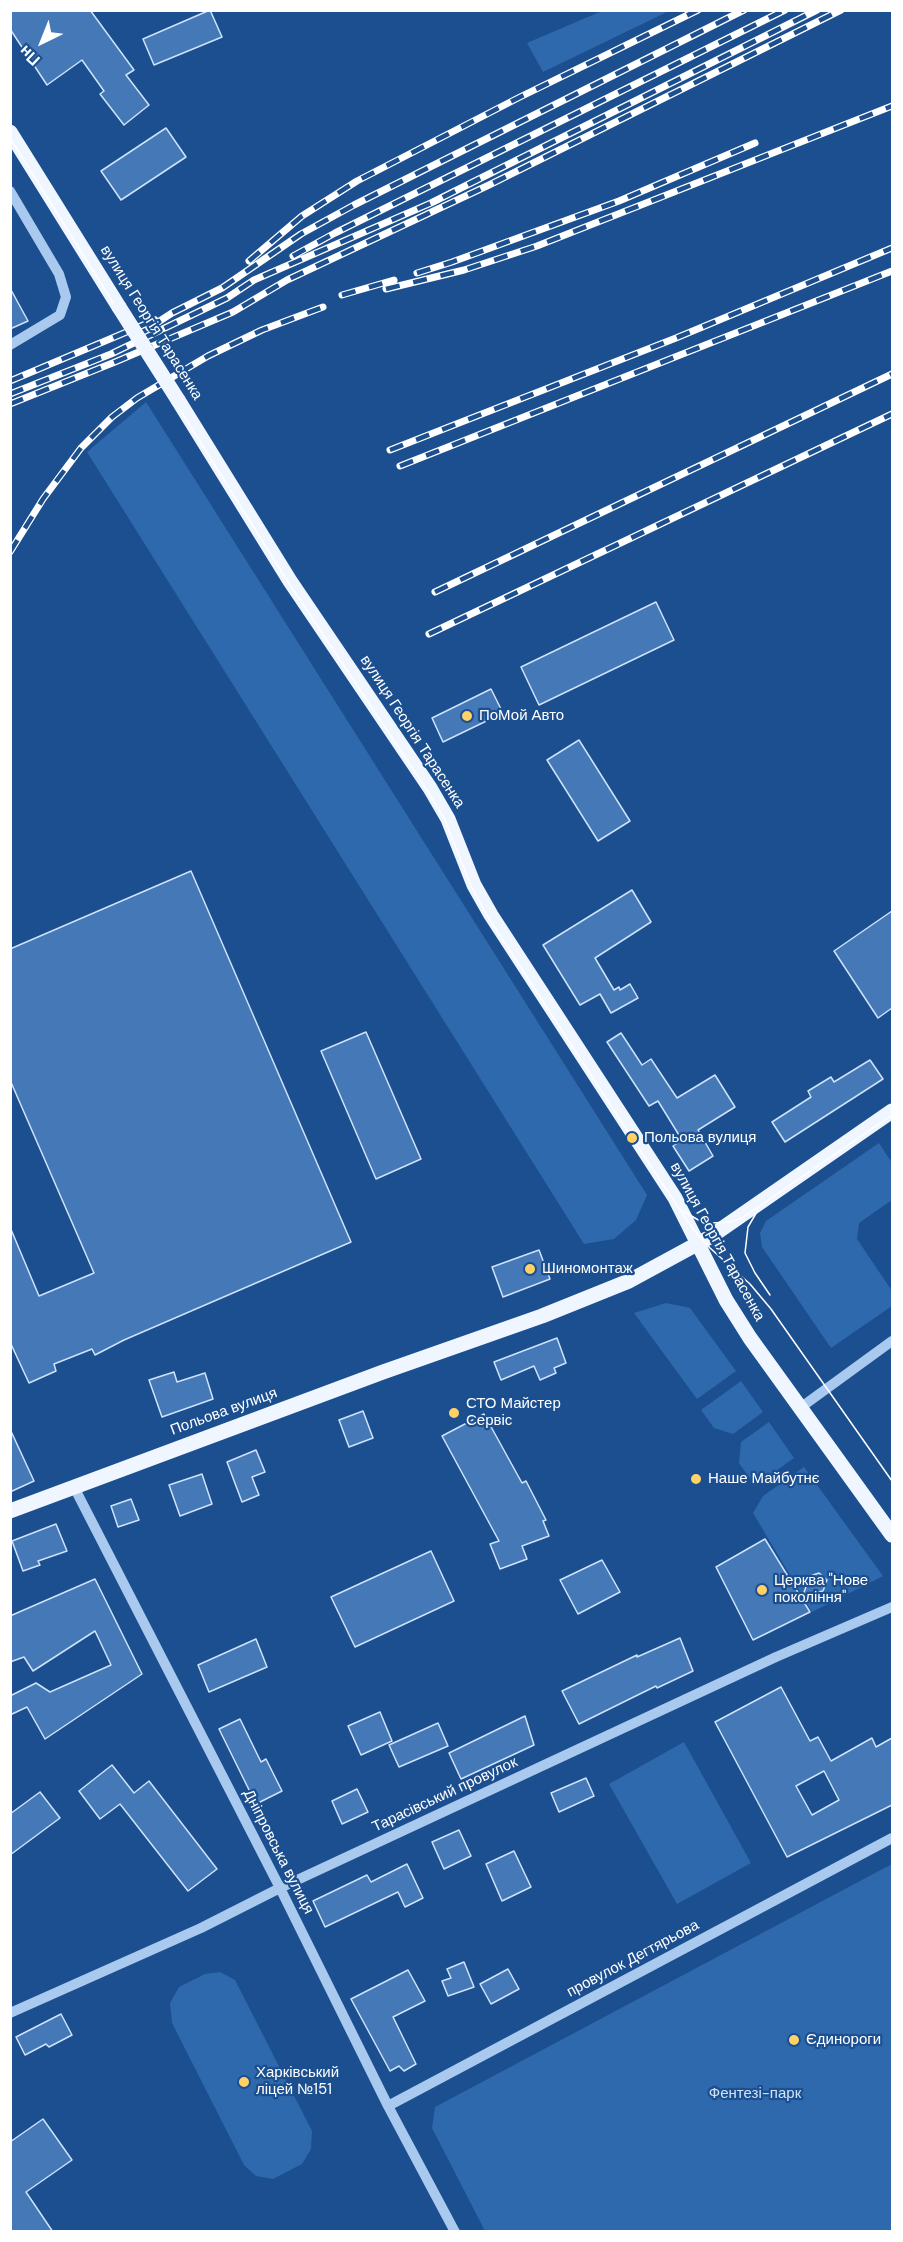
<!DOCTYPE html>
<meta charset="utf-8">
<style>
body{margin:0}
#map{position:relative;width:903px;height:2242px;overflow:hidden;background:#1b4f8f;font-family:"DM Sans",sans-serif}
canvas{display:block}
.frame{position:absolute;inset:0;border:12px solid #fff;pointer-events:none}
.north{position:absolute;left:12px;top:12px;width:60px;height:60px;-webkit-text-stroke:4px #1b4f8f;paint-order:stroke;rotate:223deg;font-size:16px;font-weight:700;line-height:24px;text-align:center;color:#fff}
.north::after{content:'';display:block;margin:auto;width:21px;height:27px;background:#fff;clip-path:polygon(50% 0,100% 100%,50% 72%,0 100%)}
</style>
<div id="map">
<canvas width="903" height="2242"></canvas>
<div class="frame"></div>
<div class="north">Пн</div>
</div>
<script>
const ctx = document.querySelector('canvas').getContext('2d');
ctx.lineJoin = 'round';
function fill(path, color) { ctx.fillStyle = color; ctx.fill(path, 'evenodd'); }
const poly = rows => new Path2D(rows.map(r => 'M' + r).join(''));
function trace(path, color, width, dash) { ctx.strokeStyle = color; ctx.lineWidth = width; ctx.lineCap = dash ? 'butt' : 'round'; ctx.setLineDash(dash || []); ctx.stroke(path); }
function label(font, color, halo, rows, align = 'center') {
  ctx.font = font + ' "DM Sans",sans-serif'; ctx.lineWidth = 4.5; ctx.setLineDash([]); ctx.textBaseline = 'middle'; ctx.strokeStyle = halo; ctx.fillStyle = color; for (const [text, x, y, turn = 0] of rows) {
    ctx.save(); ctx.translate(x, y); ctx.rotate((+turn || 0) * Math.PI / 180); ctx.textAlign = isNaN(turn) ? turn : align; if (halo) ctx.strokeText(text, 0, 0); ctx.fillText(text, 0, 0); ctx.restore();
  }
}
const green = poly([
 [602,11,669,11,543,72,527,43],
 [146,402,647,1195,636,1220,614,1239,584,1244,87,452],
 [879,1143,892,1163,892,1200,859,1223,857,1239,892,1291,892,1306,831,1348,762,1247,760,1233,766,1221],
 [666,1303,690,1308,736,1371,697,1399,634,1313],
 [741,1381,763,1412,733,1434,714,1428,701,1410],
 [769,1422,794,1458,755,1486,739,1463,741,1442],
 [804,1467,883,1576,812,1612,753,1513,763,1496],
 [684,1742,751,1863,677,1904,609,1784],
 [892,1864,892,2231,485,2231,432,2128,435,2107],
 [220,1972,235,1980,312,2131,311,2149,302,2164,273,2179,256,2176,244,2165,172,2023,170,2003,179,1987,205,1974]
]);
const building = poly([
 [10,10,90,10,134,70,126,75,149,105,124,125,100,94,104,91,82,60,47,85,10,29,10,10],
 [210,10,222,37,154,65,143,39,210,10],
 [166,128,186,157,121,200,101,171,166,128],
 [10,288,28,321,10,329,10,288],
 [656,602,674,640,539,705,521,667,656,602],
 [491,689,503,713,443,742,432,718,491,689],
 [579,740,630,821,598,841,547,760,579,740],
 [191,871,351,1242,124,1340,95,1355,92,1349,54,1364,56,1371,29,1383,10,1342,10,1227,39,1296,94,1273,10,1080,10,949,191,871],
 [632,890,651,922,595,958,614,990,619,987,620,990,630,984,638,998,611,1013,600,994,580,1005,543,945,632,890],
 [892,911,892,1008,878,1018,834,951,892,911],
 [366,1032,421,1159,376,1179,321,1051,366,1032],
 [621,1033,642,1065,651,1059,677,1098,715,1075,735,1107,698,1130,713,1156,689,1171,673,1146,682,1140,658,1101,649,1106,607,1042,621,1033],
 [870,1060,883,1079,785,1142,772,1122,811,1097,808,1091,831,1077,834,1082,870,1060],
 [539,1250,550,1279,503,1297,492,1267,539,1250],
 [557,1338,566,1363,554,1368,556,1373,540,1380,534,1366,501,1380,494,1362,557,1338],
 [174,1372,177,1382,205,1373,213,1399,162,1417,149,1380,174,1372],
 [363,1411,373,1438,349,1447,339,1420,363,1411],
 [484,1414,522,1483,526,1481,546,1520,543,1521,549,1536,522,1546,527,1559,500,1569,490,1544,499,1541,442,1436,484,1414],
 [10,1429,34,1481,10,1492,10,1429],
 [256,1450,265,1472,252,1477,259,1495,242,1502,227,1462,256,1450],
 [202,1474,212,1504,180,1516,169,1485,202,1474],
 [131,1499,139,1520,118,1527,111,1506,131,1499],
 [56,1524,67,1551,38,1561,40,1565,23,1571,12,1541,56,1524],
 [765,1539,810,1612,753,1640,716,1567,765,1539],
 [431,1551,454,1601,355,1647,331,1597,431,1551],
 [602,1560,620,1592,578,1614,560,1580,602,1560],
 [819,1573,827,1580,823,1591,803,1595,810,1576,819,1573],
 [95,1579,142,1674,45,1739,27,1707,10,1715,10,1696,36,1683,50,1692,111,1665,95,1631,33,1671,24,1657,10,1662,10,1616,95,1579],
 [680,1638,693,1671,657,1688,656,1686,579,1724,562,1691,637,1655,637,1657,680,1638],
 [256,1639,267,1667,209,1692,198,1665,256,1639],
 [781,1687,810,1741,818,1737,831,1761,872,1738,876,1747,892,1738,892,1805,787,1857,715,1722,781,1687],
 [824,1771,839,1800,812,1815,796,1786,824,1771],
 [380,1712,392,1741,361,1755,348,1726,380,1712],
 [525,1716,534,1745,461,1779,449,1753,525,1716],
 [240,1719,261,1762,266,1759,282,1791,256,1804,219,1729,240,1719],
 [438,1723,448,1746,399,1767,389,1745,438,1723],
 [112,1765,134,1793,149,1781,217,1869,188,1891,120,1804,100,1819,79,1791,112,1765],
 [586,1778,594,1796,559,1812,551,1793,586,1778],
 [357,1789,368,1812,342,1824,332,1801,357,1789],
 [40,1792,60,1818,10,1855,10,1814,40,1792],
 [459,1830,471,1856,444,1869,432,1842,459,1830],
 [514,1851,531,1887,502,1901,486,1864,514,1851],
 [407,1864,423,1898,405,1907,398,1892,325,1927,313,1901,367,1875,371,1882,407,1864],
 [464,1962,474,1987,448,1996,442,1981,451,1978,447,1969,464,1962],
 [508,1969,519,1989,491,2004,480,1984,508,1969],
 [408,1970,425,2001,393,2017,416,2064,404,2071,399,2066,390,2071,351,1999,408,1970],
 [61,2014,72,2035,49,2047,46,2044,25,2055,16,2037,61,2014],
 [43,2119,72,2160,26,2192,53,2232,10,2232,10,2142,43,2119]
]);
const minor = poly([
 [10,191,59,274,66,297,60,315,10,345],
 [800,1408,892,1341],
 [74,1487,280,1888,388,2106,455,2232],
 [10,2013,201,1928,280,1888,776,1657,892,1607],
 [388,2106,892,1838]
]);
const major = poly([
 [10,132,119,307],
 [178,400,290,581,430,788,448,819,474,885,491,915,675,1198,726,1300,750,1338,892,1535],
 [10,1511,383,1372,542,1316,629,1281,710,1237,892,1111]
]);
const tram = poly([
 [10,138,288,582,427,790,445,820,471,886,488,917,632,1138,693,1229,710,1248,750,1284,771,1309,892,1481],
 [758,1210,748,1227,745,1253,755,1273,770,1295],
 [683,1211,700,1221,712,1223,730,1222,742,1218,892,1115]
]);
const rail = poly([
 [293,256,335,233,785,10],
 [249,261,302,216,357,181,520,97,698,10],
 [417,273,452,262,619,201,755,143],
 [386,289,464,270,537,246,892,106],
 [342,295,394,280],
 [149,328,172,313,222,288,301,234,354,205,744,10],
 [10,381,155,320],
 [10,394,111,354,227,298,254,280,431,203,817,10],
 [10,404,115,362,233,312,287,280,489,185,841,10],
 [390,450,676,338,892,248],
 [400,466,892,271],
 [10,552,43,499,81,448,112,417,137,398,208,356,262,330,323,307],
 [435,592,892,374],
 [429,634,892,414]
]);
const majorBridge = poly([
 [119,307,178,400]
]);
const markers = [
 [467,716,6,"#ffd166"],
 [632,1138,6,"#ffd166"],
 [530,1269,6,"#ffd166"],
 [454,1413,6,"#ffd166"],
 [696,1479,6,"#ffd166"],
 [762,1590,6,"#ffd166"],
 [794,2040,6,"#ffd166"],
 [244,2082,6,"#ffd166"]
];
const streetNames = [
 ["вулиця Георгія Тарасенка",151,323,58],
 ["вулиця Георгія Тарасенка",412,732,57],
 ["вулиця Георгія Тарасенка",717,1242,61],
 ["Польова вулиця",224,1412,-20],
 ["Тарасівський провулок",445,1795,-25],
 ["Дніпровська вулиця",278,1852,63],
 ["провулок Дегтярьова",633,1959,-28]
];
const poiNames = [
 ["ПоМой Авто",479,716],
 ["Польова вулиця",644,1138],
 ["Шиномонтаж",542,1269],
 ["СТО Майстер",466,1404],
 ["Сервіс",466,1421],
 ["Наше Майбутнє",708,1479],
 ["Церква \"Нове",774,1581],
 ["покоління\"",774,1598],
 ["Єдинороги",806,2040],
 ["Харківський",256,2073],
 ["ліцей №151",256,2090]
];
const parkNames = [
 ["Фентезі-парк",755,2094]
];
fill(green, '#2e69ad');
fill(building, '#4478b7');
trace(building, '#cfe3fa', 1.5);
trace(minor, '#a9c9ee', 10);
trace(major, '#f0f6ff', 15);
trace(tram, '#fff', 1.5);
trace(rail, '#fff', 7);
trace(rail, '#1b4f8f', 4.5, [14]);
trace(majorBridge, '#f0f6ff', 15);
for (const [x, y, r, color] of markers) { const dot = new Path2D(); dot.arc(x, y, r, 0, 2 * Math.PI); ctx.fillStyle = color; ctx.fill(dot); trace(dot, '#1b4f8f', 2); }
label('15px', '#fff', '#1b4f8f', streetNames);
label('15px', '#fff', '#1b4f8f', poiNames, 'left');
label('15px', '#cfe3fa', '#1b4f8f', parkNames);
</script>
